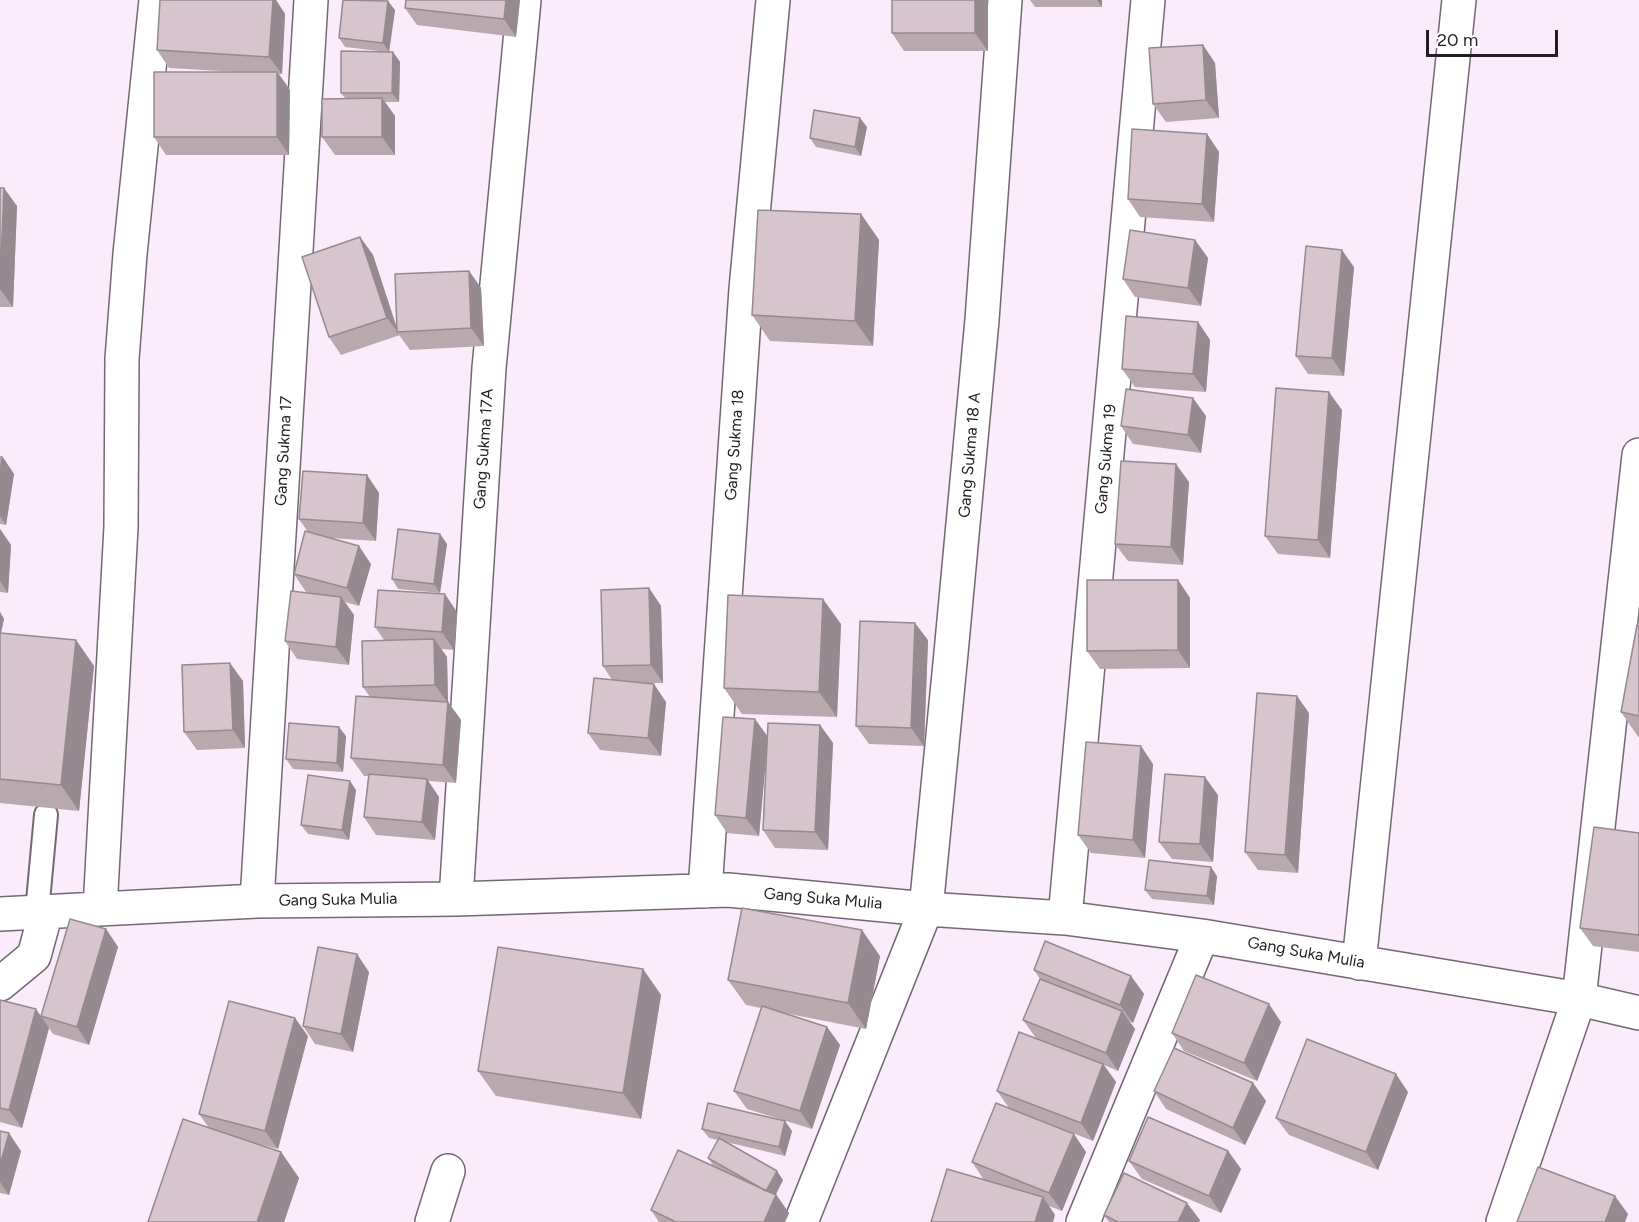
<!DOCTYPE html>
<style>
body{margin:0}
#map{position:relative;width:1639px;height:1222px;overflow:hidden;background:#faecfa;font-family:Figtree,sans-serif}
canvas{display:block}
.scale{position:absolute;left:1426px;top:30px;width:132px;height:27px;box-sizing:border-box;border:3px solid #231e23;border-top:0;padding-left:8px;font-size:18px;line-height:21px;white-space:nowrap;color:#231e23;-webkit-text-stroke:4px #fff;paint-order:stroke}
</style>
<div id="map">
<canvas width="1639" height="1222"></canvas>
<div class="scale">20 m</div>
</div>
<script>
const ctx = document.querySelector('canvas').getContext('2d');
ctx.lineJoin = 'round';
const poly = rows => new Path2D(rows.map(r => 'M' + r).join(''));
function trace(path, color, width, dash) { ctx.strokeStyle = color; ctx.lineWidth = width; ctx.lineCap = dash ? 'butt' : 'round'; ctx.setLineDash(dash || []); ctx.stroke(path); }
function fill(path, color) { ctx.fillStyle = color; ctx.fill(path, 'evenodd'); }
function label(font, color, halo, rows, align = 'center') {
  ctx.font = font + ' Figtree,sans-serif'; ctx.lineWidth = 4.5; ctx.setLineDash([]); ctx.textBaseline = 'middle'; ctx.strokeStyle = halo; ctx.fillStyle = color; for (const [text, x, y, turn = 0] of rows) {
    ctx.save(); ctx.translate(x, y); ctx.rotate((+turn || 0) * Math.PI / 180); ctx.textAlign = isNaN(turn) ? turn : align; if (halo) ctx.strokeText(text, 0, 0); ctx.fillText(text, 0, 0); ctx.restore();
  }
}
const service = poly([
 [37,912,46,815]
]);
const minor = poly([
 [705,891,746,289,773,0],
 [456,899,489,368,524,0],
 [257,901,311,0],
 [100,909,121,527,122,359,130,254,156,0],
 [0,914,257,901,456,899,728,890,926,909,1065,918,1202,936,1579,999,1639,1013],
 [1065,918,1148,0],
 [1359,963,1459,0],
 [0,984,34,956,46,912],
 [432,1222,448,1171],
 [801,1222,926,909,951,653,982,320,1005,0],
 [1083,1222,1202,936],
 [1503,1222,1579,999,1639,455]
]);
const wall = poly([
 [160,0,276,0,285,14,282,74,279,74,290,90,289,155,166,155,154,137,238,72,169,68,157,50],
 [406,0,520,0,516,37,417,25,405,8],
 [892,0,988,0,988,51,904,51,892,33],
 [1030,0,1102,0,1102,7,1035,7],
 [395,10,389,52,393,52,400,62,399,102,385,102,395,116,395,155,335,155,322,137,345,98,341,93,388,52,345,47,339,38],
 [1203,45,1215,63,1219,118,1166,122,1153,104],
 [867,127,861,156,816,147,810,138],
 [1207,134,1219,152,1214,222,1140,217,1128,199],
 [0,188,17,206,13,307,0,307],
 [861,214,879,240,873,346,770,341,752,315],
 [360,237,373,255,397,328,469,271,481,288,484,346,410,350,399,335,400,335,341,355,329,337],
 [1195,240,1208,258,1201,306,1135,297,1123,279],
 [1354,267,1344,376,1308,374,1296,356],
 [1198,322,1210,340,1206,392,1135,387,1122,369],
 [1342,410,1330,558,1278,554,1265,536],
 [1206,416,1201,453,1133,444,1121,426],
 [0,456,2,456,14,474,6,525,0,524],
 [367,475,379,493,376,541,330,538,371,564,359,606,345,602,354,615,349,665,297,659,285,641,315,594,306,592,294,574,308,532,299,519],
 [1189,482,1183,565,1128,561,1115,544],
 [0,529,11,545,8,593,0,592],
 [440,534,447,544,440,593,398,589,392,579],
 [1178,580,1190,598,1190,668,1100,669,1087,651],
 [649,588,661,606,663,683,647,683,666,702,661,756,600,750,588,733,612,680,603,666],
 [0,612,4,619,1,633,76,640,94,666,79,811,0,803],
 [457,612,454,650,441,649,447,657,448,702,461,720,456,783,428,781,439,797,435,840,376,835,364,817,368,776,364,776,351,758,370,697,363,687,384,640,375,627],
 [841,624,837,717,742,714,724,688],
 [1639,626,1639,738,1621,712],
 [928,640,924,746,869,744,856,726],
 [243,681,245,748,197,750,184,732],
 [1309,713,1298,873,1258,870,1245,852],
 [820,725,833,743,828,850,775,848,763,830,766,755,759,836,727,833,715,815,767,735],
 [346,736,343,772,293,769,286,759],
 [1153,764,1145,858,1091,853,1078,835],
 [356,790,349,840,308,834,301,825],
 [1218,795,1213,862,1172,859,1159,842],
 [1639,833,1639,952,1593,946,1580,928],
 [1217,876,1214,905,1152,899,1145,890],
 [106,929,118,947,89,1045,53,1034,49,1028,22,1128,0,1122,0,1000,41,1016],
 [880,956,866,1029,779,1012,827,1027,840,1045,812,1129,747,1109,734,1091,761,1008,746,1005,728,980],
 [643,969,661,995,641,1119,496,1096,478,1071],
 [1034,970,1131,976,1144,994,1133,1023,1129,1021,1135,1029,1118,1071,1104,1065,1116,1082,1093,1141,1027,1115,1086,1152,1062,1211,1049,1206,1055,1215,984,1180,972,1162,1009,1108,997,1091,1072,1052,1036,1038,1023,1020,1040,979],
 [369,972,353,1052,315,1044,303,1026],
 [1281,1022,1257,1081,1184,1051,1172,1033],
 [308,1036,278,1149,247,1141,281,1152,299,1178,284,1222,148,1222,209,1128,199,1114],
 [1253,1083,1266,1101,1245,1145,1166,1109,1154,1091],
 [1408,1092,1378,1170,1289,1135,1276,1118],
 [702,1129,792,1131,785,1156,726,1142,783,1180,776,1194,789,1213,785,1222,659,1222,651,1210,714,1167,708,1158,718,1140,709,1138],
 [0,1131,21,1151,9,1195,0,1193],
 [1228,1151,1241,1169,1221,1213,1142,1179,1129,1161],
 [1104,1215,1200,1220,1199,1222,1109,1222]
]);
const shadedWall = poly([
 [273,0,276,0,285,14,282,74,269,57],
 [506,0,520,0,516,37,504,19],
 [975,0,988,0,988,51,975,33],
 [1097,0,1102,0,1102,7],
 [388,1,395,10,389,52,383,43],
 [1203,45,1215,63,1219,118,1206,100],
 [393,52,400,62,399,102,392,93],
 [277,72,290,90,289,155,277,137],
 [382,98,395,116,395,155,382,137],
 [860,118,867,127,861,156,855,147],
 [1207,134,1219,152,1214,222,1202,204],
 [4,188,17,206,13,307,0,289],
 [861,214,879,240,873,346,855,321],
 [360,237,373,255,398,332,397,332,400,335,387,318],
 [1195,240,1208,258,1201,306,1188,288],
 [1342,250,1354,267,1344,376,1332,358],
 [469,271,481,288,484,346,471,328],
 [1198,322,1210,340,1206,392,1193,374],
 [1329,392,1342,410,1330,558,1318,540],
 [1193,398,1206,416,1201,453,1188,435],
 [2,456,14,474,6,525,0,516,0,466],
 [1176,464,1189,482,1183,565,1171,547],
 [367,475,379,493,376,541,363,523],
 [0,529,11,545,8,593,0,581],
 [440,534,447,544,440,593,434,584],
 [359,546,371,564,359,606,347,588],
 [1178,580,1190,598,1190,668,1178,650],
 [649,588,661,606,663,683,651,665],
 [445,594,457,612,454,650,442,632],
 [341,597,354,615,349,665,336,647],
 [823,599,841,624,837,717,819,692],
 [0,612,4,619,0,637],
 [915,623,928,640,924,746,911,728],
 [434,639,447,657,448,703,435,685],
 [76,640,94,666,79,811,61,785],
 [230,663,243,681,245,748,233,730],
 [654,684,666,702,661,756,648,738],
 [1297,696,1309,713,1298,873,1285,855],
 [448,702,461,720,456,783,443,765],
 [755,719,768,737,759,836,746,818],
 [820,725,833,743,828,850,815,832],
 [339,727,346,736,343,772,337,763],
 [1141,746,1153,764,1145,858,1133,840],
 [1205,777,1218,795,1213,862,1200,844],
 [427,779,439,797,435,840,422,822],
 [350,781,356,790,349,840,342,830],
 [1211,867,1217,876,1214,905,1207,896],
 [106,929,118,947,89,1045,77,1027],
 [862,930,880,956,866,1029,848,1003],
 [357,954,369,972,353,1052,341,1034],
 [643,969,661,995,641,1119,623,1093],
 [1131,976,1144,994,1133,1023,1120,1005],
 [1269,1004,1281,1022,1257,1081,1244,1063],
 [36,1009,49,1028,22,1128,9,1110],
 [1122,1011,1135,1029,1118,1071,1106,1053],
 [295,1018,308,1036,278,1149,265,1131],
 [827,1027,840,1045,812,1129,800,1111],
 [1103,1064,1116,1082,1093,1141,1081,1123],
 [1396,1074,1408,1092,1378,1170,1366,1152],
 [1253,1083,1266,1101,1245,1145,1233,1128],
 [785,1121,792,1131,785,1156,779,1147],
 [9,1133,21,1151,9,1195,0,1182,0,1165],
 [1074,1134,1086,1152,1062,1211,1049,1193],
 [1228,1151,1241,1169,1221,1213,1209,1196],
 [281,1152,299,1178,284,1222,257,1222],
 [777,1171,783,1180,773,1200,766,1191],
 [776,1195,789,1213,785,1222,764,1222],
 [1615,1196,1628,1214,1625,1222,1605,1222],
 [1043,1197,1055,1215,1053,1222,1035,1222],
 [1187,1203,1200,1220,1199,1222,1178,1222]
]);
const building = poly([
 [160,0,273,0,269,57,157,50,160,0],
 [343,0,388,1,383,43,339,38,343,0],
 [406,0,506,0,504,19,405,8,406,0],
 [892,0,975,0,975,33,892,33,892,0],
 [1203,45,1206,100,1153,104,1149,48,1203,45],
 [341,51,393,52,392,93,341,93,341,51],
 [154,72,277,72,277,137,154,137,154,72],
 [382,98,382,137,322,137,322,99,382,98],
 [814,110,860,118,855,147,810,138,814,110],
 [1132,129,1207,134,1202,204,1128,199,1132,129],
 [0,188,4,188,0,289,0,188],
 [758,210,861,214,855,321,752,315,758,210],
 [1130,230,1195,240,1188,288,1123,279,1130,230],
 [360,237,387,318,329,337,302,257,360,237],
 [1306,246,1342,250,1332,358,1296,356,1306,246],
 [469,271,471,328,397,332,395,274,469,271],
 [1126,316,1198,322,1193,374,1122,369,1126,316],
 [1276,388,1329,392,1318,540,1265,536,1276,388],
 [1126,389,1193,398,1188,435,1121,426,1126,389],
 [1121,461,1176,464,1171,547,1115,544,1121,461],
 [303,471,367,475,363,523,299,519,303,471],
 [398,529,440,534,434,584,392,579,398,529],
 [305,531,359,546,347,588,294,574,305,531],
 [1087,580,1178,580,1178,650,1087,651,1087,580],
 [649,588,651,665,603,666,601,590,649,588],
 [378,590,445,594,442,632,375,627,378,590],
 [291,591,341,597,336,647,285,641,291,591],
 [728,595,823,599,819,692,724,688,728,595],
 [860,621,915,623,911,728,856,726,860,621],
 [1637,625,1639,626,1639,716,1621,712,1637,625],
 [0,633,76,640,61,785,0,779,0,633],
 [434,639,435,685,363,687,362,641,434,639],
 [230,663,233,730,184,732,182,665,230,663],
 [594,678,654,684,648,738,588,733,594,678],
 [1257,693,1297,696,1285,855,1245,852,1257,693],
 [356,696,448,702,443,765,351,758,356,696],
 [723,717,755,719,746,818,715,815,723,717],
 [289,723,339,727,337,763,286,759,289,723],
 [768,723,820,725,815,832,763,830,768,723],
 [1086,742,1141,746,1133,840,1078,835,1086,742],
 [369,774,427,779,422,822,364,817,369,774],
 [1165,774,1205,777,1200,844,1159,842,1165,774],
 [308,775,350,781,342,830,301,825,308,775],
 [1594,827,1639,833,1639,935,1580,928,1594,827],
 [1149,860,1211,867,1207,896,1145,890,1149,860],
 [742,908,862,930,848,1003,728,980,742,908],
 [70,919,106,929,77,1027,41,1016,70,919],
 [1045,941,1131,976,1120,1005,1034,970,1045,941],
 [318,947,357,954,341,1034,303,1026,318,947],
 [498,947,643,969,623,1093,478,1071,498,947],
 [1196,975,1269,1004,1244,1063,1172,1033,1196,975],
 [1040,979,1122,1011,1106,1053,1023,1020,1040,979],
 [0,1000,36,1009,9,1110,0,1108,0,1000],
 [229,1001,295,1018,265,1131,199,1114,229,1001],
 [762,1006,827,1027,800,1111,734,1091,762,1006],
 [1019,1032,1103,1064,1081,1123,997,1091,1019,1032],
 [1307,1039,1396,1074,1366,1152,1276,1118,1307,1039],
 [1174,1048,1253,1083,1233,1128,1154,1091,1174,1048],
 [708,1103,785,1121,779,1147,702,1129,708,1103],
 [996,1103,1074,1134,1049,1193,972,1162,996,1103],
 [1148,1117,1228,1151,1209,1196,1129,1161,1148,1117],
 [183,1119,281,1152,257,1222,148,1222,183,1119],
 [0,1131,9,1133,0,1165,0,1131],
 [719,1138,777,1171,766,1191,708,1158,719,1138],
 [678,1150,776,1195,764,1222,676,1222,651,1210,678,1150],
 [1538,1167,1615,1196,1605,1222,1517,1222,1538,1167],
 [947,1169,1043,1197,1035,1222,931,1222,947,1169],
 [1124,1173,1187,1203,1178,1222,1118,1222,1104,1215,1124,1173]
]);
const streetNames = [
 ["Gang Sukma 18",735,445,-86],
 ["Gang Sukma 17A",484,449,-86],
 ["Gang Sukma 17",284,451,-87],
 ["Gang Sukma 18 A",970,455,-85],
 ["Gang Sukma 19",1106,459,-85],
 ["Gang Suka Mulia",823,899,5],
 ["Gang Suka Mulia",338,900,-1],
 ["Gang Suka Mulia",1306,953,10]
];
trace(service, '#746874', 26);
trace(minor, '#746874', 36);
trace(service, '#fff', 22);
trace(minor, '#fff', 33);
fill(wall, '#b9a9af');
fill(shadedWall, '#96898f');
fill(building, '#d7c4cc');
trace(building, '#96898f', 1.5);
label('16px', '#231e23', '#fff', streetNames);
</script>
